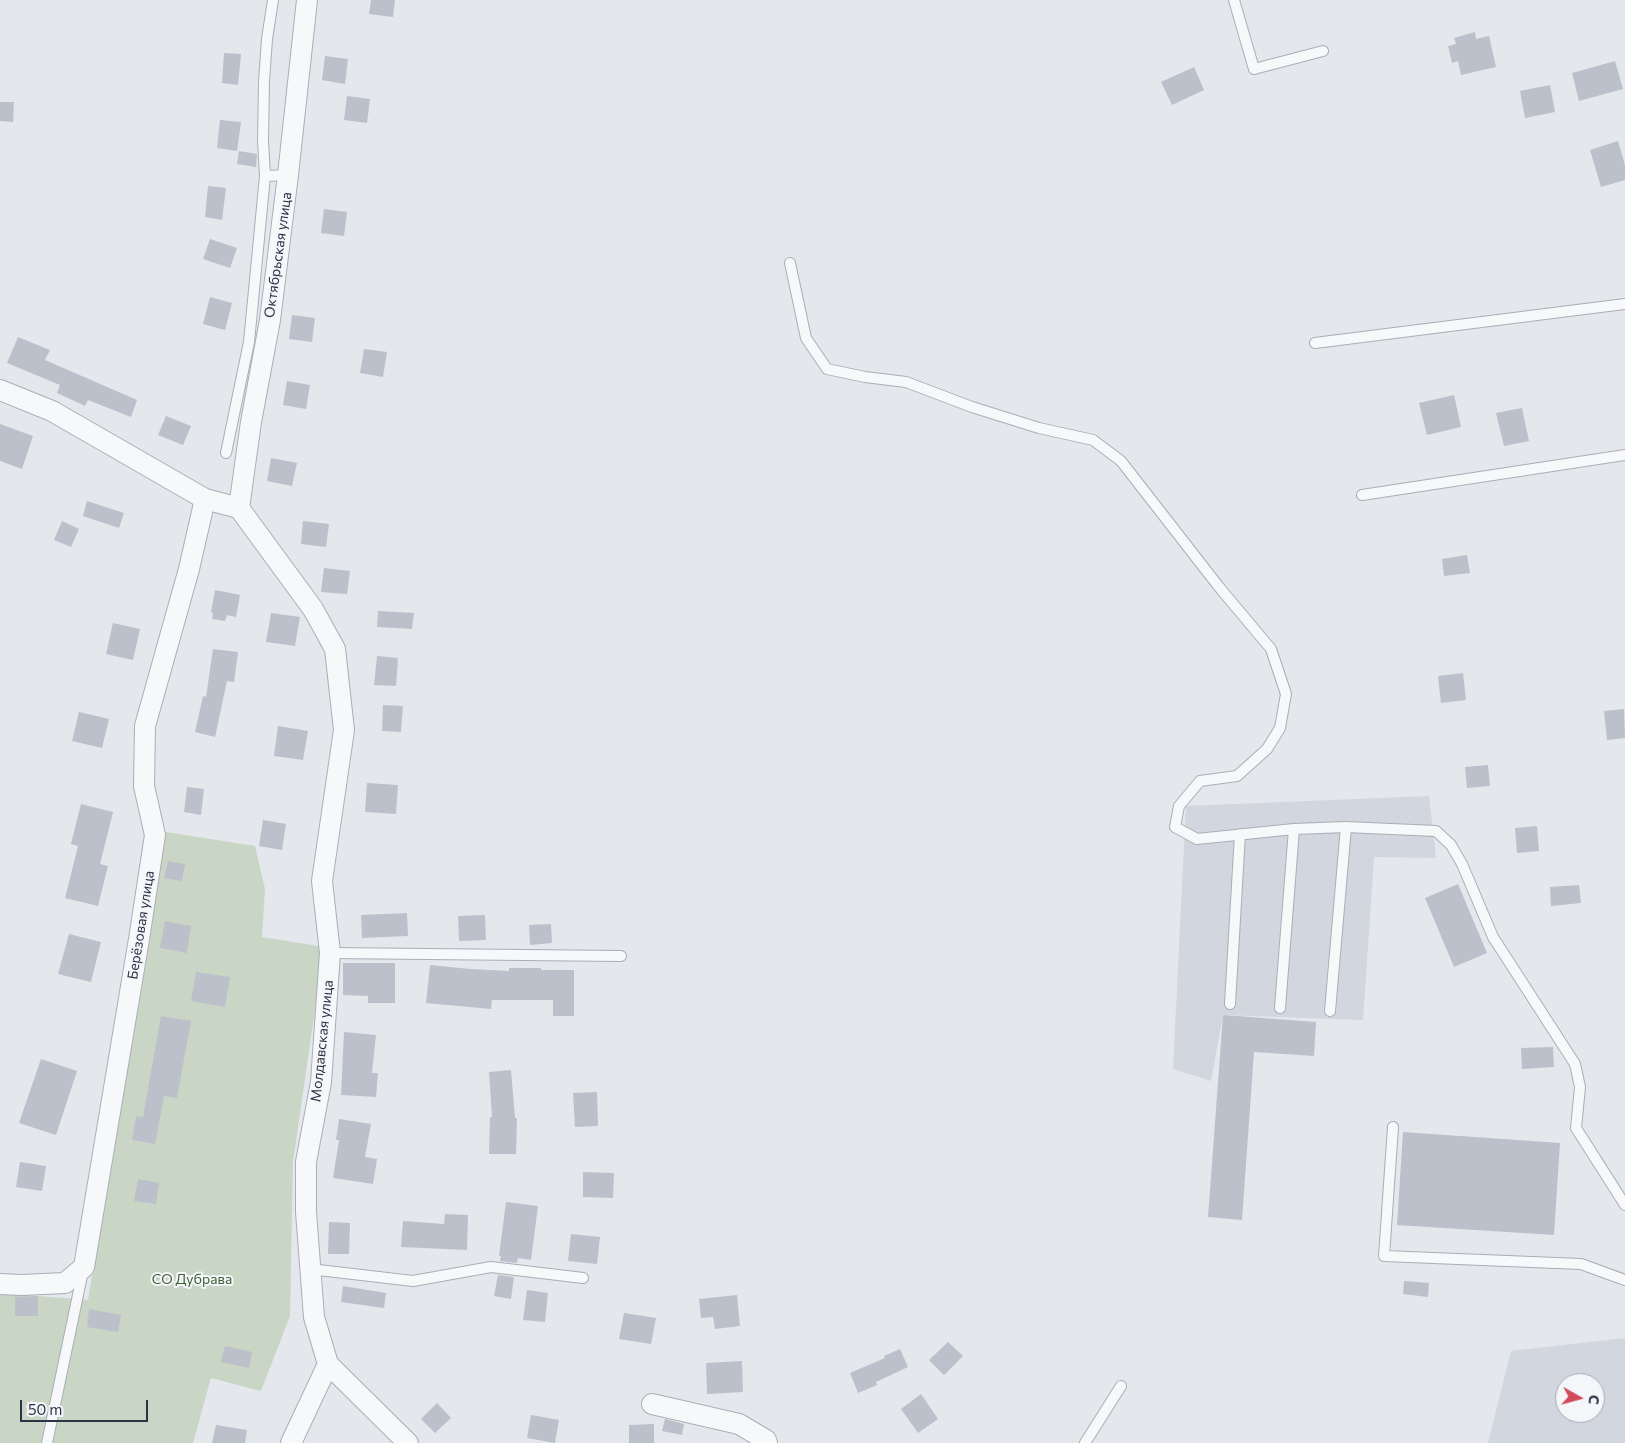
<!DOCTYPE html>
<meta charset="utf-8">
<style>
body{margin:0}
#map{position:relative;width:1625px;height:1443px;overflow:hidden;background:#e4e7ec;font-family:Commissioner,sans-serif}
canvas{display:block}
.north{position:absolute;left:1555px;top:1373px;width:50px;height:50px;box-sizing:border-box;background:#f4f6f9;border:1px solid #a4a8b1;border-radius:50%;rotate:97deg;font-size:14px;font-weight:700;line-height:20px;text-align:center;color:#2b3445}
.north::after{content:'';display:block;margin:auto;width:18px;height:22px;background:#d1495b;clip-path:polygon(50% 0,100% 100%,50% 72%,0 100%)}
.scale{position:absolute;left:20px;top:1400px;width:128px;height:22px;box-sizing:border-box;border:2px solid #2b3445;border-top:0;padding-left:6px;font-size:15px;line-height:18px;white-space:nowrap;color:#2b3445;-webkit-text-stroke:4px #f4f6f9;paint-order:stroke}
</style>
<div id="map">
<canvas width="1625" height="1443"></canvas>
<div class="north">С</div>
<div class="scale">50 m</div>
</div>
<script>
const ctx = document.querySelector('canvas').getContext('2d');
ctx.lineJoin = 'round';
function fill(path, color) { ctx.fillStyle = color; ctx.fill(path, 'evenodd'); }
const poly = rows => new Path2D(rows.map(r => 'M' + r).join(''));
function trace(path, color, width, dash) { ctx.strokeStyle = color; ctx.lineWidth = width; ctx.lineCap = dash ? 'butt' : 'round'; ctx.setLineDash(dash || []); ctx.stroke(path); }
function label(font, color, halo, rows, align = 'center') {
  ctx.font = font + ' Commissioner,sans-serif'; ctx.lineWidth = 4; ctx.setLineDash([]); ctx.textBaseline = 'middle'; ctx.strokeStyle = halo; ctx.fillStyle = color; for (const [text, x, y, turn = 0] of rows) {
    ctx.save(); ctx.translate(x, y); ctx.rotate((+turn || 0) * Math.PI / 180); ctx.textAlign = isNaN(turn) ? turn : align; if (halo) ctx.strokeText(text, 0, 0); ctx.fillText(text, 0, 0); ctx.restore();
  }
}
const built = poly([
 [1429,796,1436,858,1374,857,1363,1020,1223,1015,1211,1081,1173,1069,1186,806],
 [1625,1338,1625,1443,1488,1443,1511,1351],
 [1565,1383,1595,1383,1595,1413,1565,1413]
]);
const green = poly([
 [166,832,255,846,265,889,262,937,324,947,293,1162,290,1316,261,1391,211,1378,193,1443,0,1443,0,1293,88,1300]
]);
const building = poly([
 [371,0,395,0,393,17,369,14],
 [1475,32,1476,39,1489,36,1496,67,1461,75,1458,61,1452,63,1448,46,1456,44,1454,38],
 [224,53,241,54,238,85,222,83],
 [325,56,348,59,345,84,322,80],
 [1615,61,1623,89,1579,101,1572,73],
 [1194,67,1204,90,1172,105,1161,82],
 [1550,85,1555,112,1525,118,1520,91],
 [347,96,370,99,367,123,344,120],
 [0,102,14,102,13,122,0,121],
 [220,120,241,122,237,151,217,148],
 [1618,141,1625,165,1625,180,1601,187,1590,150],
 [239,151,257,154,256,167,237,164],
 [208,186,226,188,222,220,205,217],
 [324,209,347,212,344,236,321,233],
 [210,239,237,248,230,268,203,259],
 [210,297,232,303,225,330,203,324],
 [292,315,315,318,312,342,289,339],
 [18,337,50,350,45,360,137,400,131,417,88,400,85,406,57,393,60,385,7,363],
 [364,349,387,352,383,377,360,373],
 [287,381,310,385,306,409,283,405],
 [1454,395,1461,427,1427,435,1419,403],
 [1522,408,1529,441,1504,446,1496,413],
 [166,416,191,426,183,445,158,435],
 [0,424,33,436,22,469,0,461],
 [271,458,297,463,292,486,267,481],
 [87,501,124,513,119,528,83,516],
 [62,521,79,529,71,547,54,540],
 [303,521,329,524,326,547,301,544],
 [1467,555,1470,573,1444,576,1442,559],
 [324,568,350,571,347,594,321,592],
 [215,590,240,595,236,617,227,615,225,621,212,619,213,613,211,612],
 [378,611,414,613,412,629,377,627],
 [271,613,300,617,295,646,266,642],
 [113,623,140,629,133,660,106,654],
 [213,649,238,652,234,682,227,681,215,737,195,732,203,696,206,697],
 [377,656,398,658,396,686,374,685],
 [1463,673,1466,700,1441,703,1438,676],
 [383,705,403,706,401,732,382,731],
 [1624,709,1625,738,1607,740,1604,711],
 [79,712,109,719,102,748,72,741],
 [278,726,308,731,303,760,274,756],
 [1488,765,1490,786,1467,788,1465,767],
 [367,783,398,785,396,814,365,812],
 [187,787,204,789,201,815,184,812],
 [81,804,113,812,100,864,108,866,98,906,65,898,78,846,71,844],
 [263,820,286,824,282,850,259,846],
 [1537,826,1539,851,1517,853,1515,828],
 [168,861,185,864,182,881,164,878],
 [1458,884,1487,953,1454,967,1425,898],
 [1579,885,1581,903,1551,906,1550,887],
 [407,913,408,936,362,938,361,915],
 [485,915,486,940,459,941,458,916],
 [165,921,191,926,187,953,160,948],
 [551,924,552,943,530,945,529,925],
 [69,934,101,942,91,982,58,974],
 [343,963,395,963,395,1003,368,1003,368,996,343,995],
 [430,965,470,969,509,971,509,968,541,968,541,970,574,970,574,1016,553,1016,553,1000,492,1000,491,1009,426,1003],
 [196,972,230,977,225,1007,191,1001],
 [1223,1015,1316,1022,1314,1056,1254,1052,1242,1220,1208,1217],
 [161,1016,191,1021,177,1098,164,1096,155,1144,132,1140,136,1116,143,1117],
 [344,1032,376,1035,372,1073,378,1073,376,1097,341,1095],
 [1553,1047,1554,1067,1522,1069,1521,1048],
 [41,1059,77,1071,56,1135,19,1123],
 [511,1070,515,1118,517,1118,516,1154,489,1154,490,1117,492,1117,489,1072],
 [597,1092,598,1126,575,1127,573,1093],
 [339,1119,371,1124,365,1157,377,1159,373,1184,333,1178,339,1140,336,1140],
 [1403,1132,1560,1143,1554,1235,1397,1225],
 [20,1162,46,1166,42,1191,16,1187],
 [583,1172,614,1173,613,1198,583,1197],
 [138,1179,159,1183,156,1204,134,1201],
 [506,1202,538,1206,531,1260,518,1258,517,1263,500,1261,501,1256,499,1256],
 [445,1214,468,1215,467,1250,401,1247,403,1221,444,1224],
 [329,1222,350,1223,349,1254,328,1254],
 [571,1234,600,1237,597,1264,568,1261],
 [498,1275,514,1277,511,1299,494,1296],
 [1404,1281,1429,1283,1428,1297,1403,1294],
 [343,1286,386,1293,384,1308,341,1302],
 [527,1290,548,1293,545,1322,523,1320],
 [737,1295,740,1326,715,1329,713,1317,701,1318,699,1299],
 [38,1296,38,1316,15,1316,15,1297],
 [89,1309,121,1315,118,1332,87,1327],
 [624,1313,656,1318,651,1344,619,1339],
 [948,1342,963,1356,944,1375,929,1360],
 [225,1346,252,1352,249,1368,221,1362],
 [900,1349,908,1367,876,1382,877,1385,858,1393,850,1373,885,1358,884,1356],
 [742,1361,743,1392,707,1394,706,1363],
 [921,1394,938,1419,918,1433,901,1409],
 [437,1403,451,1418,435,1433,421,1419],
 [531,1415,559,1420,555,1443,527,1438],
 [665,1419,684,1424,682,1435,662,1431],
 [654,1424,654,1443,629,1443,629,1425],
 [216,1425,247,1430,245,1443,212,1443]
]);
const lane = poly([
 [273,0,267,39,264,81,263,141,265,176,288,175],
 [1234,0,1254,69,1323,51],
 [790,263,806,338,827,369,865,377,906,382,972,407,1039,428,1093,440,1121,461,1219,587,1271,649,1286,694,1280,728,1267,749,1237,776,1200,781,1179,806,1175,827,1197,839,1294,829,1346,827,1436,831,1451,845,1462,864,1493,937,1575,1064,1580,1087,1576,1128,1625,1205],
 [1315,343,1625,304],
 [226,453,249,342,265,176],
 [1362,495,1625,455],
 [330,953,621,956],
 [1230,1004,1240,834],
 [1280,1008,1294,829],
 [1330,1011,1346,827],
 [1393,1127,1384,1256,1581,1264,1625,1280],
 [310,1269,413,1281,491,1267,583,1278],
 [47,1443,83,1271],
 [1085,1443,1121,1386]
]);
const street = poly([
 [0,390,52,411,205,499,239,508,313,609,335,649,344,730,322,881,330,953,321,1082,306,1162,306,1212,314,1317,328,1364,408,1443],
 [239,508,251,422,270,320,288,175,307,0],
 [0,1284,21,1285,65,1283,84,1267,139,939,155,835,144,786,145,726,189,569,205,499],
 [652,1404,739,1424,766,1440,767,1443],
 [291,1443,328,1364]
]);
const streetNames = [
 ["Октябрьская улица",278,255,-82],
 ["Берёзовая улица",141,925,-81],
 ["Молдавская улица",322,1041,-84]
];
const parkNames = [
 ["СО Дубрава",192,1279]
];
fill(built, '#d2d6de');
fill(green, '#c9d6c5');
fill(building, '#bbc0ca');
trace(lane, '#a9aeb7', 12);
trace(street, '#a9aeb7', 22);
trace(lane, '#f7f8fa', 10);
trace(street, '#f7f8fa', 20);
label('14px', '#2b3445', '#f4f6f9', streetNames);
label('14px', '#3f6138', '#f4f6f9', parkNames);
</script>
